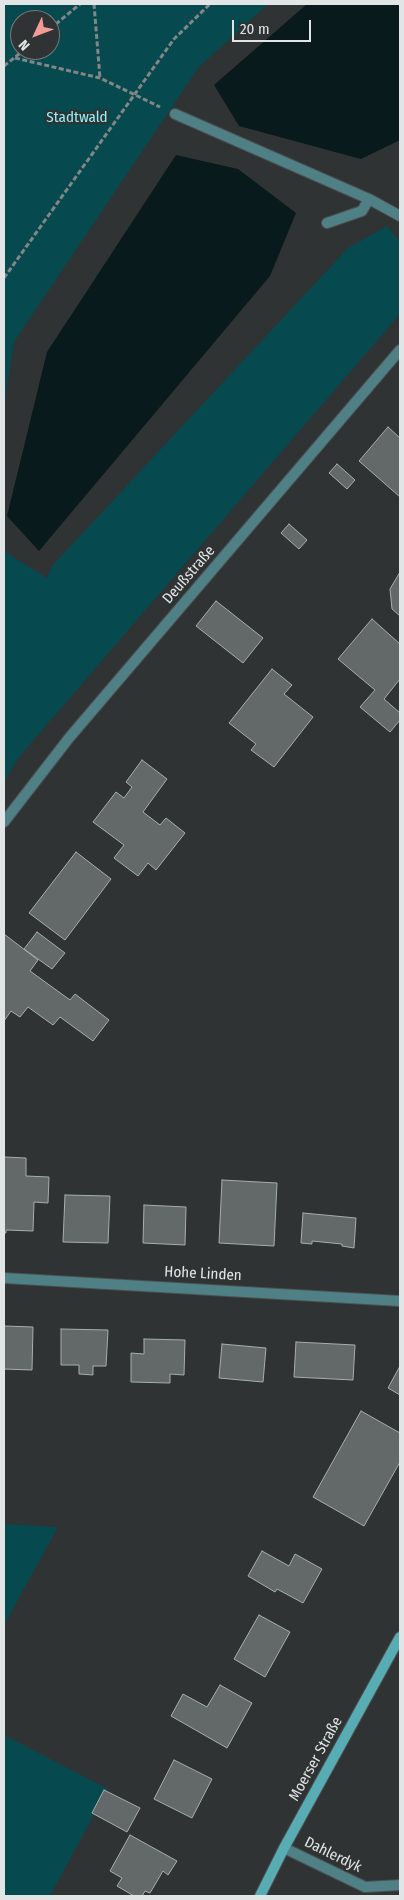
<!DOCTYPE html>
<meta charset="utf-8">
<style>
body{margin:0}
#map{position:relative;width:404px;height:1900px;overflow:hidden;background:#2f3334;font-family:"Fira Sans Condensed",sans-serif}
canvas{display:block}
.frame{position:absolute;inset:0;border:5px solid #e2e5e5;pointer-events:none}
.north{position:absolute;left:10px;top:10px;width:50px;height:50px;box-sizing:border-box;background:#2f3334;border:1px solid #777a7b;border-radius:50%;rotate:227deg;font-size:14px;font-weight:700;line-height:20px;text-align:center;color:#e2e5e5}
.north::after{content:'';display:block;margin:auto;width:18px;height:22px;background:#f59b97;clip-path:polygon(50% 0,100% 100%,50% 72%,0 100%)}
.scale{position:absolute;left:232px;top:20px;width:79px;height:22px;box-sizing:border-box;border:2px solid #e2e5e5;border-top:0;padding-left:6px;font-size:15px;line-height:18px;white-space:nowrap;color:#e2e5e5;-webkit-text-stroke:4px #2f3334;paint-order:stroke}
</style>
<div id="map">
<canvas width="404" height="1900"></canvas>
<div class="frame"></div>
<div class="north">N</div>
<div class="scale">20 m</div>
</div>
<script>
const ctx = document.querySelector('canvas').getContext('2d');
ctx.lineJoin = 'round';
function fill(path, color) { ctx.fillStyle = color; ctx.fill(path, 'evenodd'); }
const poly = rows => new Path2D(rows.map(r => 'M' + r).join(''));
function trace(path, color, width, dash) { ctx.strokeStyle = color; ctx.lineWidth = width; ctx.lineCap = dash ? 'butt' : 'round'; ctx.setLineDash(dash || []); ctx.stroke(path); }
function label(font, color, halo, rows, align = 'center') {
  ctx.font = font + ' "Fira Sans Condensed",sans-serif'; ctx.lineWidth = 4.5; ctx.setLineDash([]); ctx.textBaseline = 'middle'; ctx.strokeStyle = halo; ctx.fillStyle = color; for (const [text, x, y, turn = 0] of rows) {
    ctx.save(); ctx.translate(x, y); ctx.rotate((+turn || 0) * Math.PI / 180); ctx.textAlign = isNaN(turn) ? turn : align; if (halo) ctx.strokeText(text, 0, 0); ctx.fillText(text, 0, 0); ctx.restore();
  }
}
const green = poly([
 [4,4,268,4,198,68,14,342,4,406],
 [20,20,50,20,50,50,20,50],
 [387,226,400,242,400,314,19,757,4,782,4,551,47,578,52,566,348,248],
 [4,1524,58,1527,4,1625],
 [4,1735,108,1789,50,1896,4,1896]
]);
const water = poly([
 [307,4,400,4,400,140,361,159,239,126,214,85],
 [176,155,238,169,296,213,270,276,39,551,7,516,47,352]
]);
const building = poly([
 [388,427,400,438,400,497,359,461,388,427],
 [337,464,355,480,347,489,329,473,337,464],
 [289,524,307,540,299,549,281,533,289,524],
 [400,572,400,616,392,609,390,589,400,572],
 [216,601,263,638,243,663,196,626,216,601],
 [372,619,400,644,400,679,384,699,400,713,400,720,390,732,360,707,375,690,338,659,372,619],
 [272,669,292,685,284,694,313,717,274,767,251,750,256,744,229,723,272,669],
 [142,760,167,779,143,812,160,825,166,818,185,833,156,870,148,863,138,876,114,858,124,845,93,822,116,792,124,798,132,787,126,782,142,760],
 [76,852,111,879,65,940,29,913,76,852],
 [37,932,65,953,52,969,24,949,37,932],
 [4,934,38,960,30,971,70,1000,75,994,109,1020,93,1041,60,1017,53,1025,28,1007,20,1017,11,1011,4,1021,4,934],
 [4,1157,26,1158,26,1176,49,1177,48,1203,34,1202,33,1231,6,1230,6,1233,4,1233,4,1157],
 [222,1180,277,1183,274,1246,219,1243,222,1180],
 [65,1195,110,1196,108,1243,63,1242,65,1195],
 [144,1205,186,1207,185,1245,143,1243,144,1205],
 [303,1213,356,1218,354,1248,342,1246,342,1244,312,1241,312,1244,301,1243,303,1213],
 [4,1326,33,1327,32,1370,4,1369,4,1326],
 [61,1329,108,1330,106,1366,93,1366,93,1375,79,1374,79,1365,61,1365,61,1329],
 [144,1339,185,1340,184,1375,170,1374,170,1383,131,1382,131,1353,144,1354,144,1339],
 [296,1342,355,1345,353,1380,294,1377,296,1342],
 [222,1344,266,1348,263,1382,219,1378,222,1344],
 [400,1366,400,1395,388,1388,400,1366],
 [361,1411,400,1433,400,1462,364,1526,313,1497,361,1411],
 [262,1551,289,1566,295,1554,322,1569,303,1603,277,1589,275,1592,248,1576,262,1551],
 [259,1615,290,1632,265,1677,234,1659,259,1615],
 [220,1685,252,1703,227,1748,171,1716,183,1694,207,1707,220,1685],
 [174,1760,212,1779,192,1818,154,1799,174,1760],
 [104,1790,140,1808,127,1832,92,1813,104,1790],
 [130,1835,177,1861,168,1875,163,1871,150,1893,145,1891,142,1896,134,1896,117,1886,122,1878,110,1871,130,1835]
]);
const path = poly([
 [94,4,100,78],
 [50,29,80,4],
 [15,58,100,78,160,107],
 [4,66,24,50],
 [4,278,174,39,210,4]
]);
const lane = poly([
 [175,114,369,199,400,216],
 [327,223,362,211,369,199]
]);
const street = poly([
 [4,822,69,738,400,350],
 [4,1278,400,1301],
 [284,1848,365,1887,400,1885]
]);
const secondary = poly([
 [260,1896,284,1848,400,1637]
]);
const parkNames = [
 ["Stadtwald",77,118]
];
const streetNames = [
 ["Deußstraße",189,575,-49],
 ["Hohe Linden",203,1274,3],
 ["Moerser Straße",316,1759,-61],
 ["Dahlerdyk",333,1855,26]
];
fill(green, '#064a4f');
fill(water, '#081a1b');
fill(building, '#636969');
trace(building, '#a8aeae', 1);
trace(lane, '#4c4f50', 12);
trace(street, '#4c4f50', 12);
trace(secondary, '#4c4f50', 12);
trace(path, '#828686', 3, [5, 2.5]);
trace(lane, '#4e8085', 10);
trace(street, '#4e8085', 10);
trace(secondary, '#58acb4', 10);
label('15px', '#91f0f8', '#2f3334', parkNames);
label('15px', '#e2e5e5', '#2f3334', streetNames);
</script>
